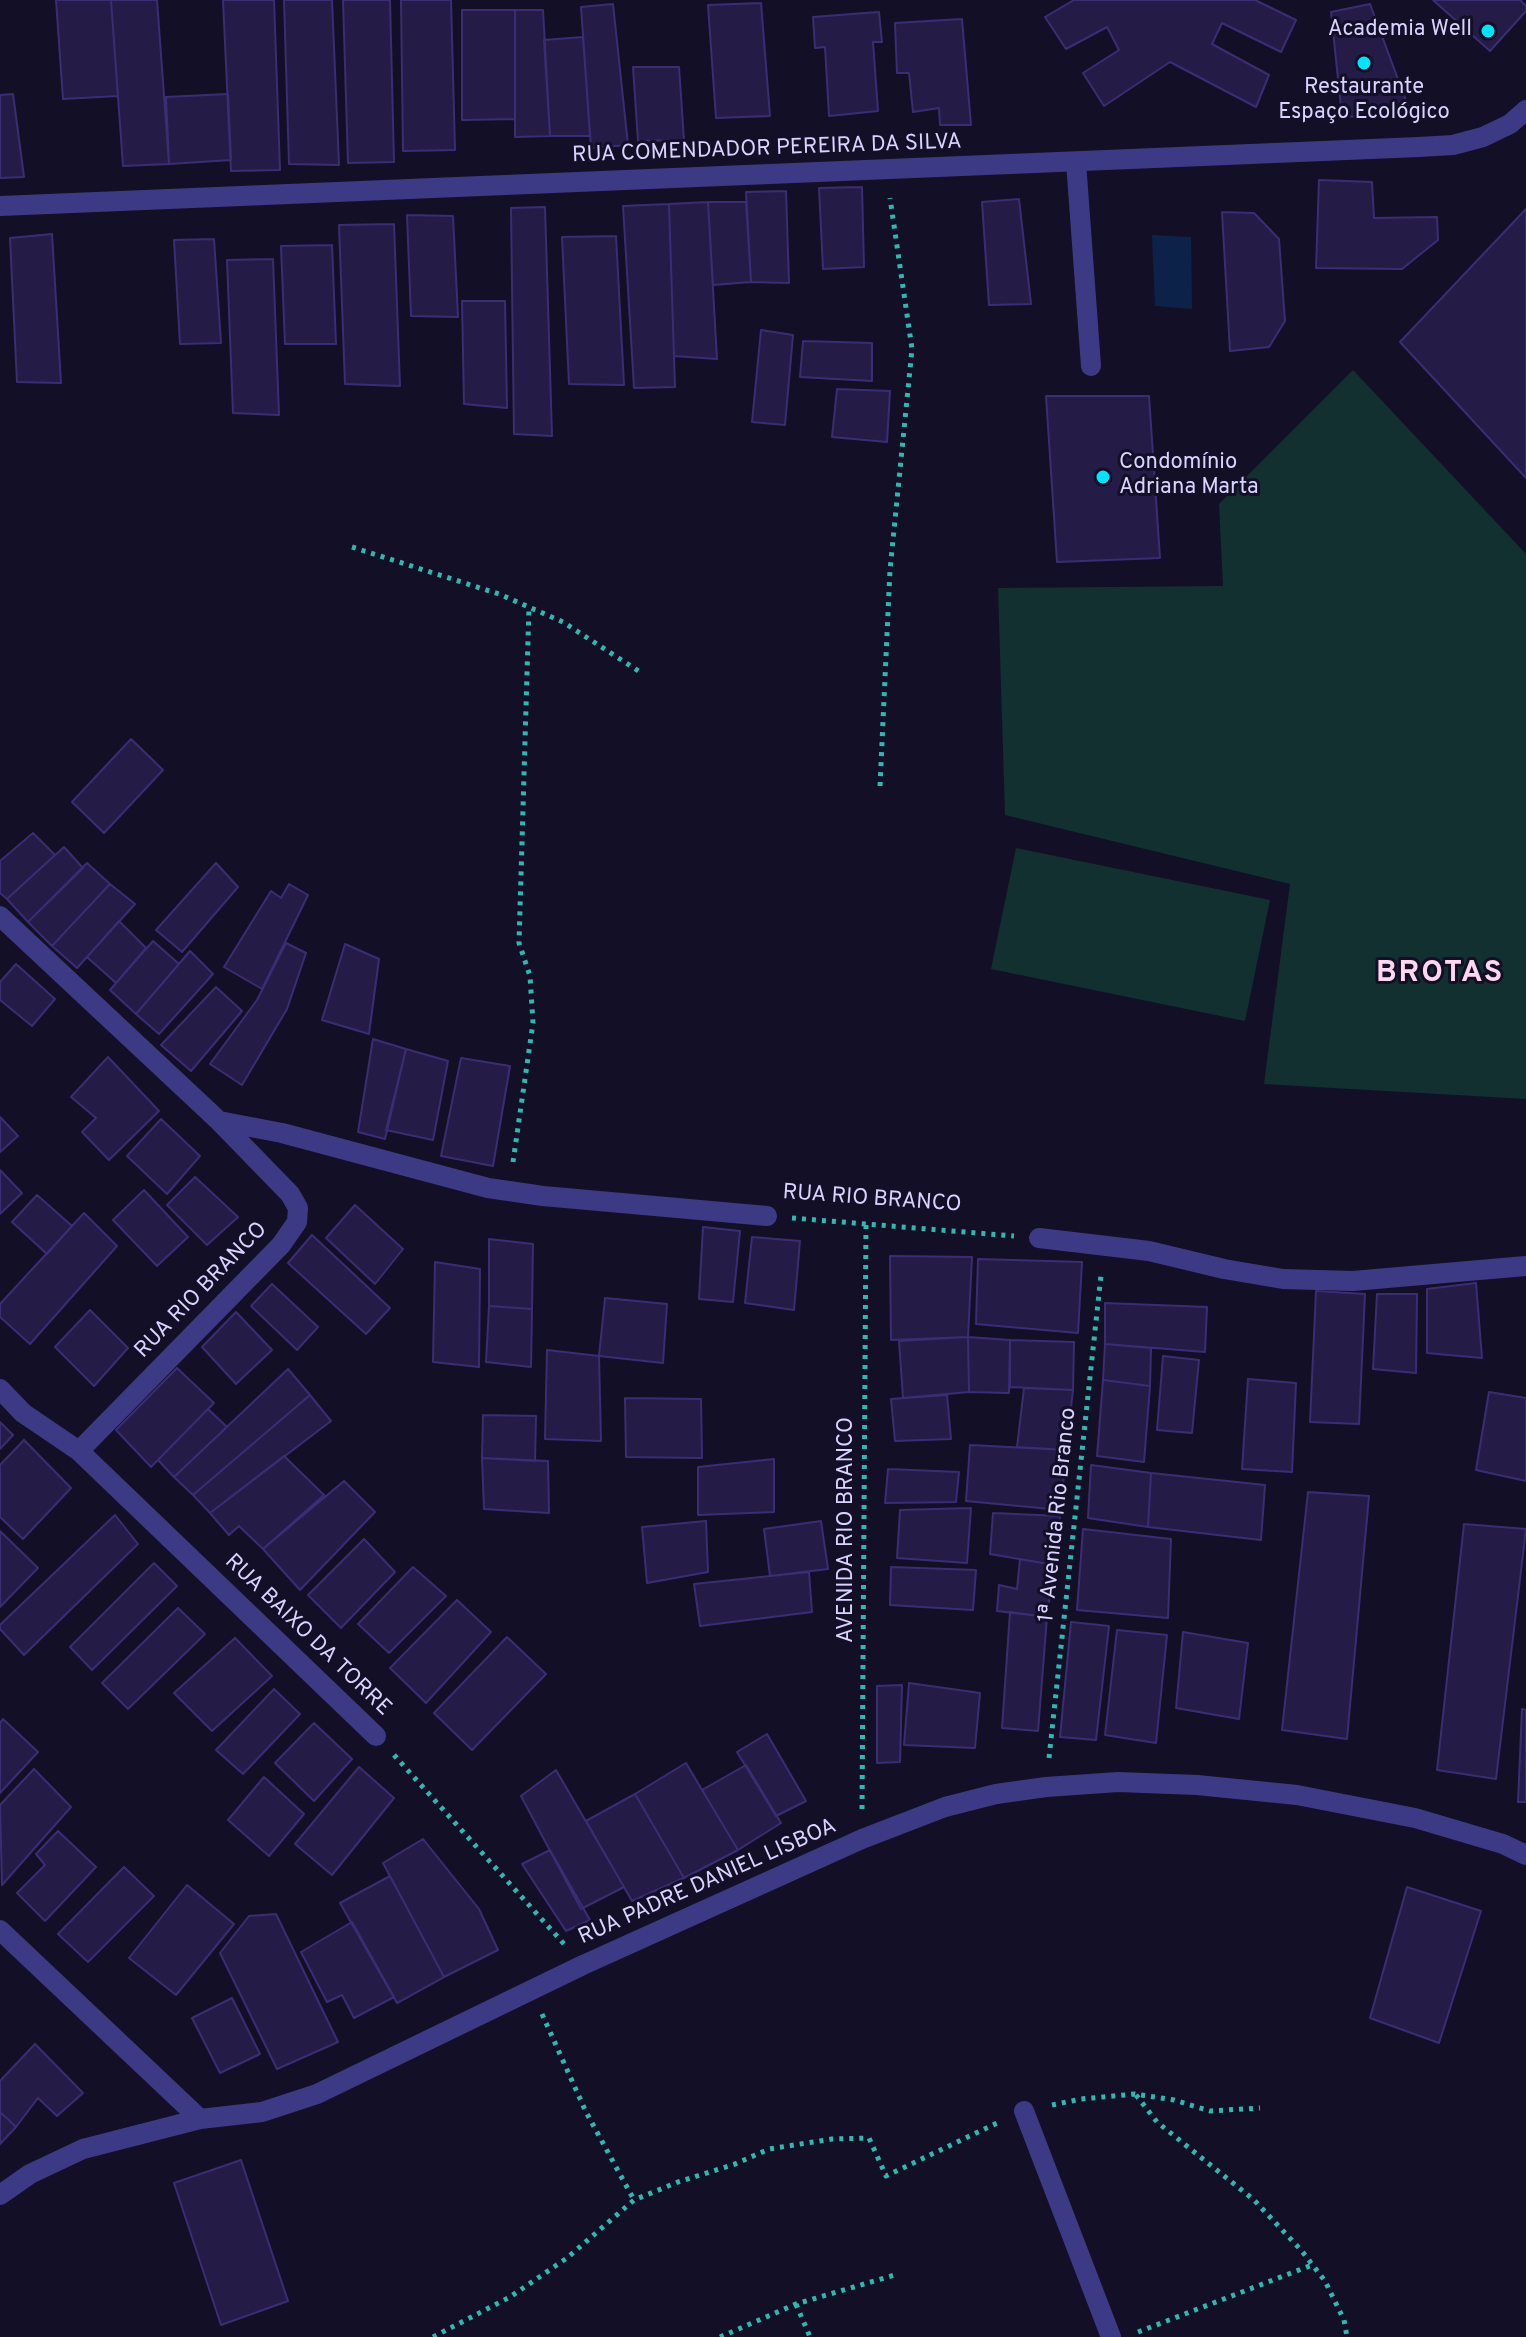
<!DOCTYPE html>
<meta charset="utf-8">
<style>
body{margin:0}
canvas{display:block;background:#130f26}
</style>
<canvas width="1526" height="2337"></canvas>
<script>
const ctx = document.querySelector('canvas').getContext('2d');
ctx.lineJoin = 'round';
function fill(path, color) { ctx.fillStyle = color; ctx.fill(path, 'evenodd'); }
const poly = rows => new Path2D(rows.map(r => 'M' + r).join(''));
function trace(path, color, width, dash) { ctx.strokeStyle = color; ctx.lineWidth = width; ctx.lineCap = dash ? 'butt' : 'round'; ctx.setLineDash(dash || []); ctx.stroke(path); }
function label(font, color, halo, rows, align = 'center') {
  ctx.font = font + ' Overpass,sans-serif'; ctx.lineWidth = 6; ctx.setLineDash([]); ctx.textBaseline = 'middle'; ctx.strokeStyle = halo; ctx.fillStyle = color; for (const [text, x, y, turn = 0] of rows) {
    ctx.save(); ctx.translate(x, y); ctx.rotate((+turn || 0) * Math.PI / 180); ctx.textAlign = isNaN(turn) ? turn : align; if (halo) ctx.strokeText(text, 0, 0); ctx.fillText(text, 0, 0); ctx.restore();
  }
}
const green = poly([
 [1353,370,1526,554,1526,1099,1264,1084,1290,884,1005,815,998,588,1223,586,1219,504],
 [1016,848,1270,900,1245,1021,991,969]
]);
const water = poly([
 [1152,235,1191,237,1192,309,1155,306]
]);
const building = poly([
 [56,0,111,0,118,96,63,99,56,0],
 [111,0,157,0,169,164,123,166,111,0],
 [223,0,274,0,280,170,231,171,223,0],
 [284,0,332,0,339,165,289,164,284,0],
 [343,0,390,0,394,162,348,163,343,0],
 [401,0,451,0,455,150,403,151,401,0],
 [1074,0,1255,0,1296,20,1281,52,1222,23,1212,44,1269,75,1256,107,1170,62,1104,106,1083,73,1119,50,1107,27,1066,49,1045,17,1074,0],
 [1433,0,1520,0,1526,6,1526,11,1490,51,1433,0],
 [761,3,770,116,716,118,708,5,761,3],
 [613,4,628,145,591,148,581,7,613,4],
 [1370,4,1411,114,1342,117,1331,12,1370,4],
 [462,10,515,10,515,119,462,120,462,10],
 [515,10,543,10,550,136,515,137,515,10],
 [879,12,882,42,873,42,878,111,829,116,825,47,815,48,813,17,879,12],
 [962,19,971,125,940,125,939,108,913,112,909,73,897,73,895,23,962,19],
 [583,37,590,136,550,136,544,40,583,37],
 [633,67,679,67,684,140,638,141,633,67],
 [13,94,24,177,0,178,0,95,13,94],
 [228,94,231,160,169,164,166,97,228,94],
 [1319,180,1372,182,1374,218,1437,217,1438,240,1402,269,1316,268,1319,180],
 [862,187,864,267,823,269,819,188,862,187],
 [786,191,789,283,751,282,746,192,786,191],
 [1019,199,1031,304,989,305,982,202,1019,199],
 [708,202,717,359,674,356,669,204,708,202],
 [708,202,746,202,751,282,713,285,708,202],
 [669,204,675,387,634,388,623,206,669,204],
 [545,207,552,436,514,434,511,208,545,207],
 [1526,209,1526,478,1400,342,1526,209],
 [1222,212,1254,213,1279,239,1285,321,1269,347,1230,351,1222,212],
 [407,215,453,216,458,317,411,316,407,215],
 [394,224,400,386,345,384,339,225,394,224],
 [52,234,61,383,17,382,10,238,52,234],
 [616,236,624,385,569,384,562,237,616,236],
 [214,239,221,343,180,344,174,240,214,239],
 [332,245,336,344,285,344,281,246,332,245],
 [273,259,279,415,233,413,227,260,273,259],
 [462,301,505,301,507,408,464,404,462,301],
 [761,330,793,335,785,425,752,422,761,330],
 [803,341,872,343,872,381,800,377,803,341],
 [837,389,890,391,887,442,832,437,837,389],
 [1046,396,1149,396,1160,558,1057,562,1046,396],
 [131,739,163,770,104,833,72,802,131,739],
 [33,833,55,855,7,899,0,893,0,861,33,833],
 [64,847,83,868,28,922,7,899,64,847],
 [87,863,110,884,52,946,28,922,87,863],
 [216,863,238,887,182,952,156,930,216,863],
 [110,884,135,904,77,968,52,946,110,884],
 [289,884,308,895,262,989,224,967,271,891,281,898,289,884],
 [119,921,146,948,116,983,87,957,119,921],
 [153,941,179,964,136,1014,110,990,153,941],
 [286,943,306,953,287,1009,242,1085,210,1064,257,1000,286,943],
 [345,944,379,959,369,1034,322,1020,345,944],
 [190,951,213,974,159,1034,136,1014,190,951],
 [16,964,55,999,32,1026,0,1000,0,982,16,964],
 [216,987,242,1011,191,1071,161,1045,216,987],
 [373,1039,406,1049,385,1139,358,1132,373,1039],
 [406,1049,448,1061,433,1140,386,1130,406,1049],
 [108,1057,159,1111,109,1160,82,1132,96,1118,71,1097,108,1057],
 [461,1058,510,1066,493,1166,441,1156,461,1058],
 [0,1117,18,1136,0,1152,0,1117],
 [161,1119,200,1156,167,1194,127,1156,161,1119],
 [0,1170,22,1193,0,1214,0,1170],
 [195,1177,238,1217,207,1245,167,1205,195,1177],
 [144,1190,188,1237,157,1266,113,1220,144,1190],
 [37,1195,72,1226,47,1254,12,1222,37,1195],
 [355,1205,403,1249,375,1284,326,1238,355,1205],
 [84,1213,117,1246,30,1344,0,1317,0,1304,84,1213],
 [703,1227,740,1231,733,1302,699,1299,703,1227],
 [312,1235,390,1308,366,1334,288,1263,312,1235],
 [752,1237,800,1241,794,1310,745,1303,752,1237],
 [489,1239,533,1244,532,1309,489,1306,489,1239],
 [890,1256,972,1257,968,1337,891,1340,890,1256],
 [978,1259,1082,1262,1078,1333,976,1324,978,1259],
 [435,1262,480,1269,479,1367,433,1362,435,1262],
 [1476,1283,1482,1358,1427,1353,1427,1289,1476,1283],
 [272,1284,318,1327,297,1350,251,1306,272,1284],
 [1316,1291,1365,1294,1359,1424,1310,1422,1316,1291],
 [1377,1294,1417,1294,1416,1373,1373,1369,1377,1294],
 [605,1298,667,1304,663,1363,599,1356,605,1298],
 [1105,1303,1207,1307,1205,1352,1105,1344,1105,1303],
 [489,1306,532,1309,531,1367,486,1362,489,1306],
 [90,1310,128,1348,94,1386,55,1347,90,1310],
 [236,1312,272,1350,236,1384,202,1347,236,1312],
 [968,1337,1010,1340,1009,1393,969,1392,968,1337],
 [968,1337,969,1392,903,1398,899,1341,968,1337],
 [1010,1340,1074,1342,1073,1390,1010,1387,1010,1340],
 [1105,1344,1151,1348,1150,1386,1103,1380,1105,1344],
 [547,1350,599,1356,601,1441,545,1439,547,1350],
 [1163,1356,1199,1360,1192,1433,1157,1430,1163,1356],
 [177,1368,214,1403,151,1467,116,1430,177,1368],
 [288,1369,310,1395,193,1495,174,1477,288,1369],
 [1248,1379,1296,1383,1292,1472,1242,1469,1248,1379],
 [1103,1380,1150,1386,1144,1462,1097,1456,1103,1380],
 [1024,1388,1073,1390,1066,1450,1017,1447,1024,1388],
 [1489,1392,1526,1398,1526,1481,1476,1470,1489,1392],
 [310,1395,331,1421,210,1513,193,1495,310,1395],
 [947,1395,951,1439,895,1441,891,1399,947,1395],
 [625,1398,701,1399,702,1458,626,1457,625,1398],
 [208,1409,227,1427,174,1477,158,1460,208,1409],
 [483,1415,536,1416,535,1461,482,1458,483,1415],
 [0,1422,13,1435,0,1449,0,1422],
 [24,1440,71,1488,23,1539,0,1517,0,1465,24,1440],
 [970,1445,1066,1450,1061,1510,966,1501,970,1445],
 [284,1456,324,1495,263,1549,239,1526,229,1535,210,1513,284,1456],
 [482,1458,548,1461,549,1513,484,1509,482,1458],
 [774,1459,774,1512,698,1515,698,1467,774,1459],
 [1091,1465,1151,1473,1148,1527,1088,1518,1091,1465],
 [888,1469,959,1472,956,1502,885,1503,888,1469],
 [1151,1473,1265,1485,1261,1540,1148,1527,1151,1473],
 [344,1481,375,1512,300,1590,263,1549,344,1481],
 [1308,1492,1369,1496,1347,1739,1282,1730,1308,1492],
 [971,1508,967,1563,897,1558,900,1510,971,1508],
 [993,1513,1060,1516,1054,1565,990,1554,993,1513],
 [115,1515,138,1544,24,1655,0,1629,0,1625,115,1515],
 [706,1521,708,1572,647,1583,642,1527,706,1521],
 [821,1521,828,1569,770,1576,764,1529,821,1521],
 [1464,1524,1526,1529,1496,1779,1437,1770,1464,1524],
 [1083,1529,1171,1539,1168,1618,1077,1610,1083,1529],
 [0,1531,38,1568,0,1607,0,1531],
 [364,1539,395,1572,341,1628,308,1595,364,1539],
 [1020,1559,1054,1565,1047,1617,997,1611,999,1585,1017,1589,1020,1559],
 [154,1563,177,1586,92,1670,70,1647,154,1563],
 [413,1567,446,1596,389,1653,358,1624,413,1567],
 [891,1567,976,1570,973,1610,890,1605,891,1567],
 [809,1572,812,1612,700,1626,694,1584,809,1572],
 [457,1600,491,1632,426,1703,390,1668,457,1600],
 [178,1608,205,1634,128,1709,102,1683,178,1608],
 [1010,1612,1047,1617,1038,1731,1002,1728,1010,1612],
 [1071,1622,1109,1626,1096,1740,1060,1737,1071,1622],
 [1117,1630,1167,1635,1156,1743,1105,1735,1117,1630],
 [1183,1632,1248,1643,1239,1719,1176,1708,1183,1632],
 [507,1637,546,1674,472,1750,434,1713,507,1637],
 [235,1638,272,1676,212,1731,174,1693,235,1638],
 [909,1683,980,1693,975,1748,904,1745,909,1683],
 [902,1685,900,1762,877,1763,877,1686,902,1685],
 [274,1689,300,1714,243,1774,216,1750,274,1689],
 [1522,1709,1526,1710,1526,1802,1518,1802,1522,1709],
 [3,1719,38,1752,0,1793,0,1723,3,1719],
 [314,1723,352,1759,314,1801,275,1763,314,1723],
 [767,1734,806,1801,776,1816,737,1752,767,1734],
 [686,1763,738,1850,684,1878,635,1794,686,1763],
 [746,1765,781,1823,738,1850,702,1790,746,1765],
 [359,1767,394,1798,332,1875,295,1844,359,1767],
 [34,1769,71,1807,2,1885,0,1805,34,1769],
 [556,1770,624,1887,581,1909,521,1796,556,1770],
 [264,1777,304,1814,269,1856,228,1820,264,1777],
 [635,1794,684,1878,632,1901,586,1821,635,1794],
 [58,1831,96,1867,45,1921,17,1893,45,1865,36,1854,58,1831],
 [423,1839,479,1909,498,1950,444,1977,383,1863,423,1839],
 [550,1850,590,1920,566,1931,522,1864,550,1850],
 [124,1867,154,1896,88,1962,58,1934,124,1867],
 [390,1876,444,1977,397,2003,340,1903,390,1876],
 [187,1885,234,1924,176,1995,129,1958,187,1885],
 [1407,1887,1481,1911,1439,2043,1370,2018,1407,1887],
 [276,1914,338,2042,277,2069,220,1953,249,1916,276,1914],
 [352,1922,394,1997,354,2018,342,1995,327,2002,301,1952,352,1922],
 [232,1998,260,2054,220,2073,192,2018,232,1998],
 [35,2044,83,2093,57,2116,38,2098,16,2127,0,2112,0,2081,35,2044],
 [0,2112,16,2127,0,2144,0,2112],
 [241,2160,288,2301,221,2325,174,2183,241,2160]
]);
const path = poly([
 [352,547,499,594,563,622,640,672],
 [880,786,890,570,912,349,890,198],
 [513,1162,533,1023,530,976,519,943,529,607],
 [792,1218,1014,1236],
 [394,1755,564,1944],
 [1049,1758,1101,1275],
 [862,1809,866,1222],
 [542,2014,586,2112,634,2200],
 [1136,2095,1157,2122,1254,2200,1301,2250,1325,2281,1344,2320,1347,2337],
 [1052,2105,1081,2099,1135,2094,1174,2100,1210,2111,1260,2108],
 [796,2304,810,2337],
 [1138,2332,1312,2265],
 [433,2337,510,2297,567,2258,634,2200,678,2182,735,2164,769,2149,832,2139,869,2138,886,2176,997,2123],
 [720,2337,796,2304,898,2274]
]);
const service = poly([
 [1076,162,1091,366],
 [1024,2111,1111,2337]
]);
const minor = poly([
 [0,206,1419,147,1453,145,1483,137,1510,124,1526,110],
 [0,916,219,1121,290,1194,298,1208,297,1222,281,1245,79,1451],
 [219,1121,282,1133,488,1188,543,1196,767,1216],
 [1039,1238,1149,1251,1224,1269,1283,1279,1353,1281,1526,1266],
 [0,1389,23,1413,79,1451,376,1736],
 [0,1930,200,2119],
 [0,2195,30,2174,83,2149,200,2119,262,2112,317,2094,583,1965,862,1839,945,1807,996,1794,1046,1787,1118,1782,1197,1785,1297,1795,1415,1818,1503,1844,1526,1855]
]);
const markers = [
 [1488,31,8,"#00e5ff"],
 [1364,63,8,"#00e5ff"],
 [1103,477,8,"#00e5ff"]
];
const poiNames = [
 ["Academia Well",1472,31],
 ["Restaurante",1364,89,"center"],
 ["Espaço Ecológico",1364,114,"center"],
 ["Condomínio",1119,464,"left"],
 ["Adriana Marta",1119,489,"left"]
];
const streetNames = [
 ["RUA COMENDADOR PEREIRA DA SILVA",767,150,-2],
 ["RUA RIO BRANCO",872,1200,4],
 ["RUA RIO BRANCO",202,1291,-46],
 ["1ª Avenida Rio Branco",1059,1515,-84],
 ["AVENIDA RIO BRANCO",848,1530,-90],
 ["RUA BAIXO DA TORRE",307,1636,44],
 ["RUA PADRE DANIEL LISBOA",708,1883,-24]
];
const districtNames = [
 ["BROTAS",1440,975]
];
fill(green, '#12302f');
fill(water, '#0c2248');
fill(building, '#241b47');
trace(building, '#3b2d73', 2);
trace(path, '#2fb8b0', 5, [4, 6]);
trace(service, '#3d3a85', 20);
trace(minor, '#3d3a85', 20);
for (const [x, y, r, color] of markers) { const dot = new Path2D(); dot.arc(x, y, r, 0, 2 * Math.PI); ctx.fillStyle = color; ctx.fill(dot); trace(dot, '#130f26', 3); }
label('22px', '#d9d4ff', '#130f26', poiNames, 'right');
label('22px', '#d9d4ff', '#130f26', streetNames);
ctx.letterSpacing = '2px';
label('bold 30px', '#ffd6f0', '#130f26', districtNames);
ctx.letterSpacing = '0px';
</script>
